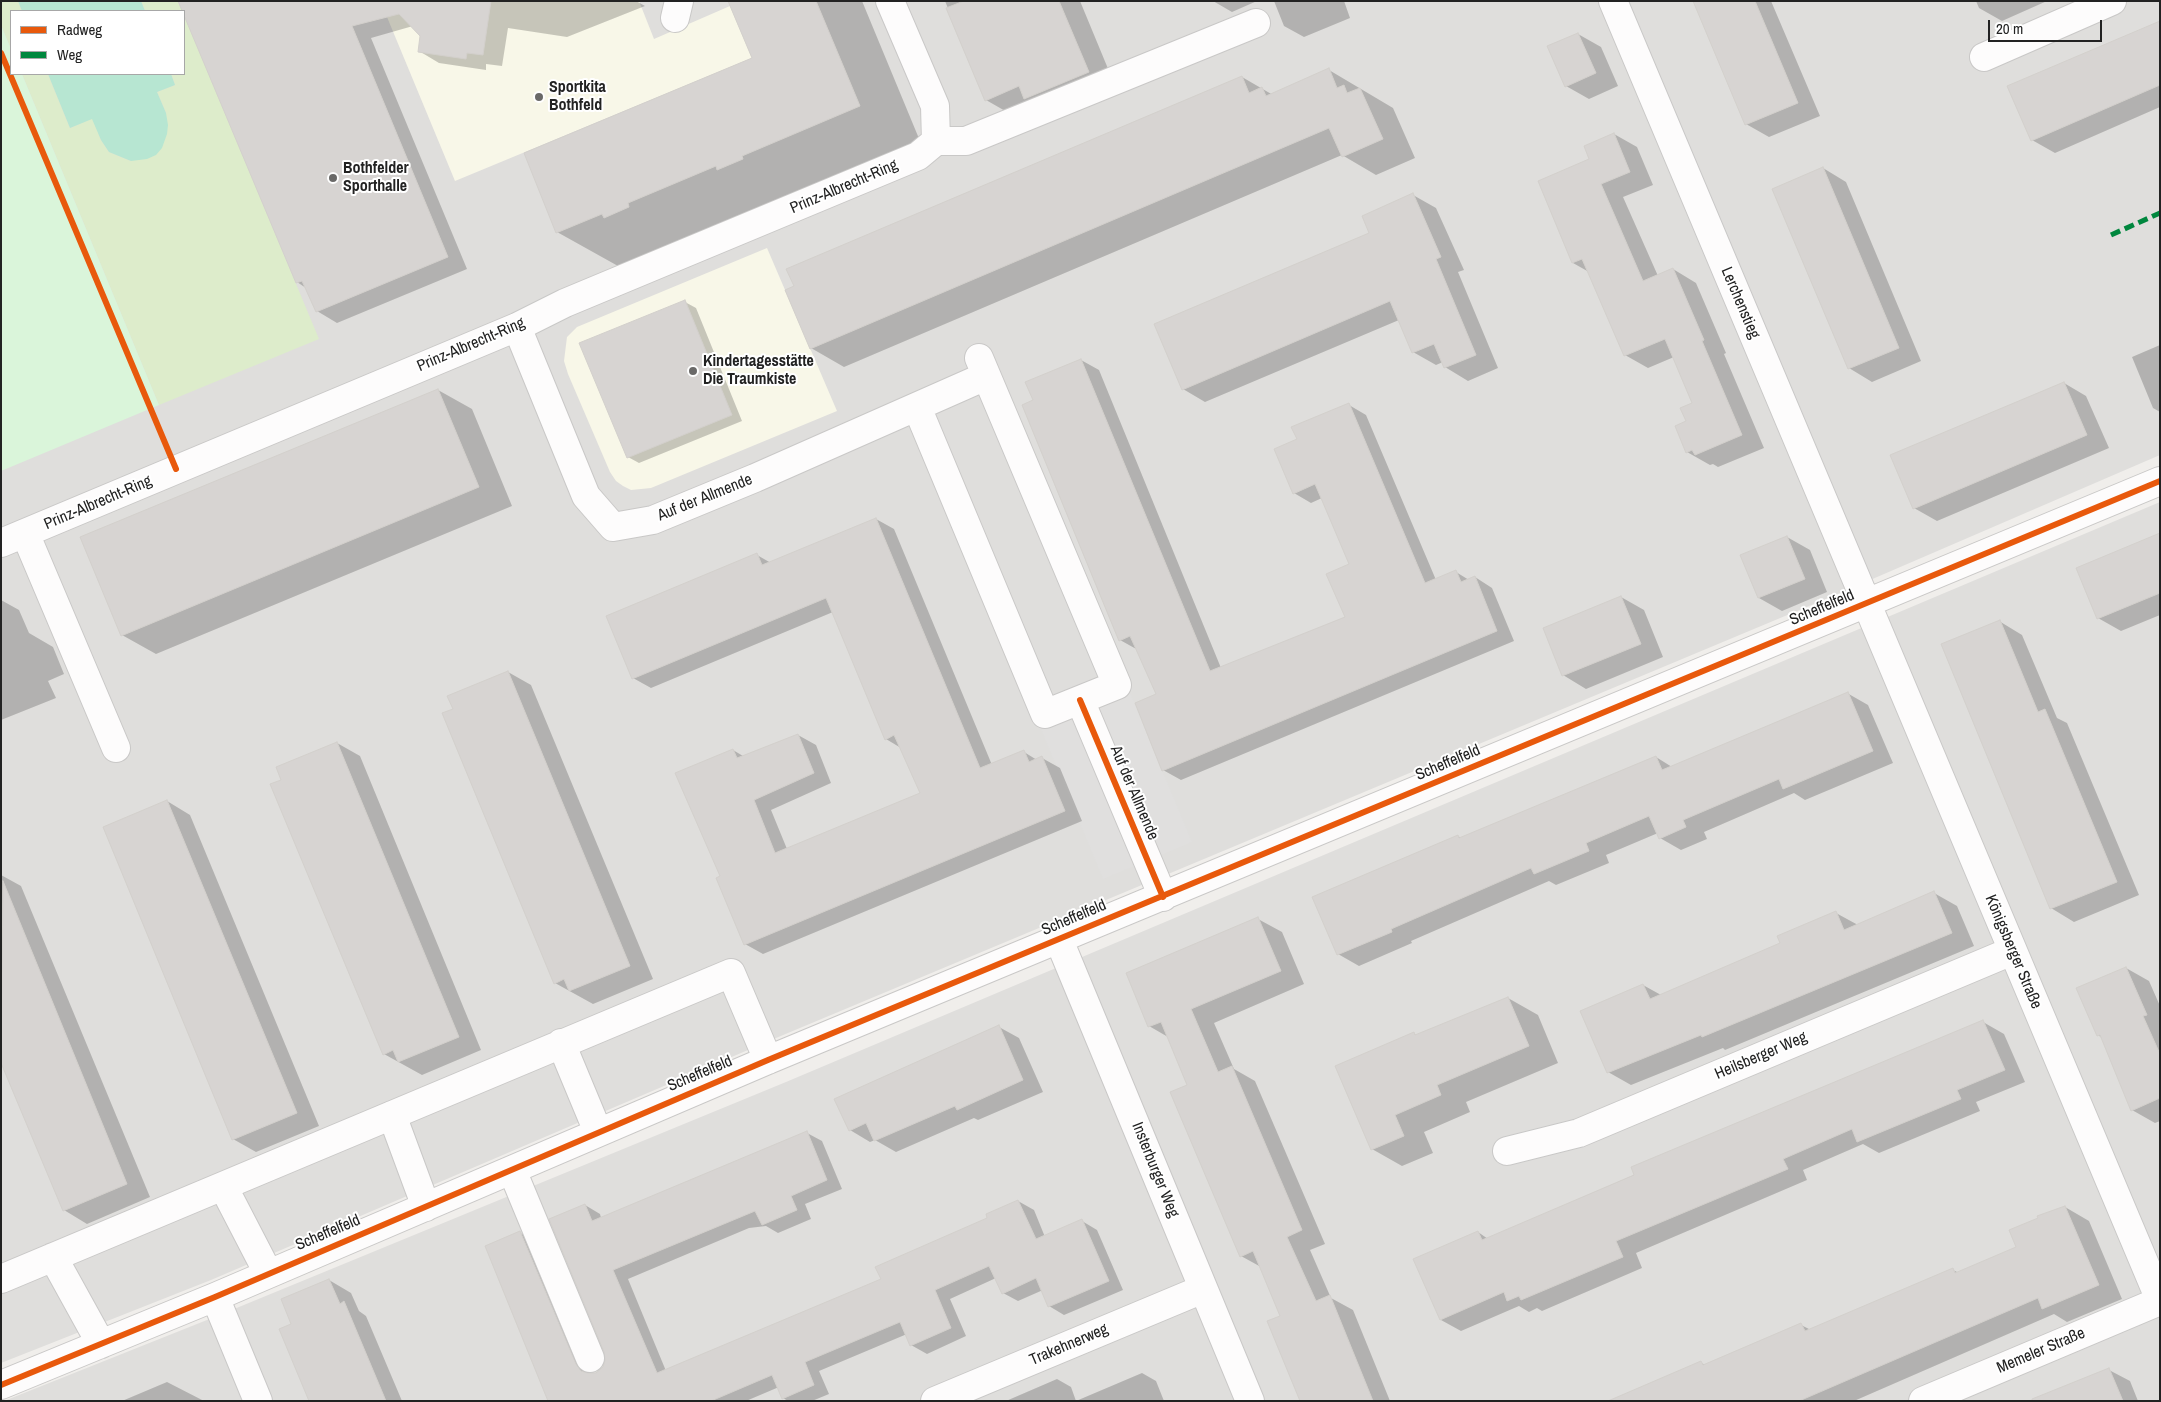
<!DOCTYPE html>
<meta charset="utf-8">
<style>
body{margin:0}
#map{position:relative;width:2161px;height:1402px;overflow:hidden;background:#f0eeeb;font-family:"Archivo Narrow",sans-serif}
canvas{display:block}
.frame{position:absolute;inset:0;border:2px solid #222;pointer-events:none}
.legend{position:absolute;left:10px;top:10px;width:175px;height:65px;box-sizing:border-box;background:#fff;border:1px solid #a7a7a7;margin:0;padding:6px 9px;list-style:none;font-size:15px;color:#222}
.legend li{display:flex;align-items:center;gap:10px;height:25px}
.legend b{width:25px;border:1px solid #a7a7a7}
.scale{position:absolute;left:1988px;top:20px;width:114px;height:22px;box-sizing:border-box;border:2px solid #222;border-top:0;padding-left:6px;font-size:15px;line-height:18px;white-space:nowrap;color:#222;-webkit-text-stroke:4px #fff;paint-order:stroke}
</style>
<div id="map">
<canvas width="2161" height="1402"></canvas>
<div class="frame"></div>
<ul class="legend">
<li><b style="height:6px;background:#e8590c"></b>Radweg</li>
<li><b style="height:6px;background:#00873e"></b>Weg</li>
</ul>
<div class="scale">20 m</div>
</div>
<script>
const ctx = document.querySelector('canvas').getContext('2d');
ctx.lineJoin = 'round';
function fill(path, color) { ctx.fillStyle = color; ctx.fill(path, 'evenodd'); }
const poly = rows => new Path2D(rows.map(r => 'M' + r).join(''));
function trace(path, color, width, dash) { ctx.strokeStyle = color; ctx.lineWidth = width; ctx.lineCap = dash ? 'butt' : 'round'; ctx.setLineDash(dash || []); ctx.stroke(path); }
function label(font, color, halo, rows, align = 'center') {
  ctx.font = font + ' "Archivo Narrow",sans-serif'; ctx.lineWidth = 4; ctx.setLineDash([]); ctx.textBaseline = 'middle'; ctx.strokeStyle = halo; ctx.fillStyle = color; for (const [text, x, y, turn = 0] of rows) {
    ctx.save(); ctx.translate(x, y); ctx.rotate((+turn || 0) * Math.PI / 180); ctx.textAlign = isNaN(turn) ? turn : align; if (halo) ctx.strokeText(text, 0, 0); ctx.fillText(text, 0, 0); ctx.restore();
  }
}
const residential = poly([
 [1,1,2160,1,2160,455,1840,593,776,1038,211,1280,1,1363],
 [11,11,184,11,184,74,11,74],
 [2160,502,2160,1401,4,1401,222,1314,786,1082]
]);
const education = poly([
 [341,1,639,1,654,39,730,6,752,58,455,181,387,17],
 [767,248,837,411,651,488,631,490,623,486,616,481,610,472,568,374,564,361,567,337,577,327]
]);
const grass = poly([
 [1,1,18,1,22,11,11,11,11,49,1,25],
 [141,1,178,1,182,11,145,11],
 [184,15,319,339,159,405,22,74,48,74,70,128,93,118,101,140,109,152,131,161,166,113,157,92,175,85,171,74,184,74]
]);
const park = poly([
 [1,25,11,49,11,74,22,74,159,405,1,471]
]);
const pitch = poly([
 [18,1,141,1,145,11,22,11],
 [48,74,171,74,175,85,157,92,166,113,168,125,167,134,162,148,156,155,147,159,131,161,109,152,101,140,92,119,70,128]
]);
const parking = poly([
 [1129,690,1192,842,1103,879,1040,727]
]);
const shadow = poly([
 [180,1,636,1,645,6,567,37,508,28,502,66,486,64,486,70,439,63,419,51,422,35,413,26,371,38,467,269,337,323,317,311,306,288,297,282],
 [729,1,862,1,920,141,618,266,557,232,753,59],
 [945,1,1080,1,1116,88,1014,116,986,100],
 [1213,1,1257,1,1232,12],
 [1274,1,1344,1,1350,18,1304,37,1284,26],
 [1694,1,1771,1,1820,116,1769,137,1746,124],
 [1976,1,2047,1,2002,21,1979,8],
 [2160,22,2160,107,2055,153,2032,140],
 [1578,34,1601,47,1618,86,1589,99,1566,86],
 [1329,70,1393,108,1415,158,1376,175,1342,155,844,367,811,348,1242,77,1273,95],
 [1614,134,1637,147,1653,185,1623,197,1658,276,1673,269,1696,283,1726,353,1724,354,1764,448,1718,467,1713,464,1710,465,1687,452,1687,422,1693,404,1674,357,1648,368,1625,355,1589,272,1573,263,1591,160],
 [1823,168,1846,182,1921,361,1872,382,1849,368],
 [1413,195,1436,208,1464,270,1458,272,1498,368,1468,381,1445,367,1443,362,1436,365,1413,352,1399,320,1205,402,1183,389,1371,233],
 [685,302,696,308,742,421,639,463,628,457],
 [2160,345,2160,412,2153,408,2132,357],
 [1081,360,1099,370,1221,668,1346,617,1351,565,1322,498,1311,503,1294,493,1298,440,1349,405,1366,415,1436,580,1456,572,1469,580,1475,577,1492,588,1514,641,1181,780,1163,770,1158,695,1138,650,1120,640,1034,401],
 [2064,383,2086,396,2109,448,1937,521,1914,508],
 [438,390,472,409,512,506,156,654,122,635],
 [876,519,894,529,992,765,1024,752,1037,760,1042,758,1060,768,1082,821,763,954,745,944,722,877,733,750,743,756,798,735,816,745,831,783,771,810,787,849,922,794,901,748,886,739,833,612,651,688,633,678,757,555,771,563],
 [2160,534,2160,615,2121,631,2098,618],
 [1787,537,1810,550,1827,592,1782,611,1759,598,1742,556],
 [1621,597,1644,610,1663,657,1586,689,1563,675],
 [1,600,19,610,29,633,53,647,64,674,48,681,56,698,1,720],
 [1999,621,2022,635,2057,718,2067,723,2139,895,2074,922,2051,908,1943,645],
 [508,672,531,685,653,979,593,1004,555,983,454,709],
 [1847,693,1868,705,1893,763,1805,800,1794,793,1704,832,1707,839,1681,850,1660,838,1658,833,1606,855,1609,863,1556,885,1549,881,1411,941,1412,943,1359,966,1338,954,1458,836,1461,838,1656,757,1672,767],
 [337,743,360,756,481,1050,422,1075,384,1054,282,780],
 [167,801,190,815,319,1126,256,1152,233,1139],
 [1,875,21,886,150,1197,87,1224,64,1210,1,1059],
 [1934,893,1957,906,1974,946,1725,1050,1723,1048,1631,1085,1608,1072,1643,985,1661,995,1782,944,1836,913,1858,925],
 [1258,919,1282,932,1304,984,1214,1023,1234,1069,1255,1081,1325,1244,1310,1250,1331,1298,1353,1310,1390,1401,1301,1401,1282,1316,1261,1267,1241,1256,1188,1086,1168,1037,1149,1026],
 [2126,968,2149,981,2160,1006,2160,1121,2155,1123,2132,1110,2102,1038,2098,1035],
 [1508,998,1538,1015,1558,1063,1466,1102,1470,1112,1424,1132,1433,1153,1402,1166,1372,1149,1414,1034,1418,1036],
 [1983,1022,2004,1034,2025,1082,1976,1102,1980,1111,1879,1153,1863,1144,1803,1170,1807,1180,1636,1253,1642,1268,1542,1311,1537,1308,1529,1312,1519,1306,1461,1331,1441,1320,1478,1232,1488,1239],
 [999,1027,1019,1038,1043,1092,978,1120,974,1118,896,1152,875,1140,870,1142,850,1130],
 [807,1133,822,1141,842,1189,805,1204,811,1219,778,1233,766,1226,749,1228,628,1279,666,1371,883,1280,1018,1201,1034,1210,1045,1237,1082,1221,1097,1230,1123,1290,1064,1315,1049,1306,1043,1290,1018,1301,1003,1293,996,1278,950,1299,966,1336,927,1354,911,1345,907,1334,819,1371,829,1394,812,1401,788,1401,783,1398,779,1387,746,1401,550,1401,520,1233,536,1241,591,1374,596,1374,604,1368,607,1360,585,1205,600,1214,601,1218],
 [2065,1207,2089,1221,2122,1299,2067,1322,2054,1314,1854,1401,1611,1401,1701,1363,1706,1365,1801,1325,1811,1330,1953,1270,1959,1273,2018,1248],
 [329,1280,351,1293,359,1311,366,1316,402,1401,310,1401,292,1325],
 [2109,1370,2130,1381,2138,1401,2063,1401],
 [1142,1373,1156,1381,1164,1401,1006,1401,1057,1379,1071,1387,1076,1401],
 [167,1382,204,1401,122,1401]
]);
const building = poly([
 [178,1,491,1,483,55,467,53,466,59,418,52,420,36,399,14,352,26,448,257,316,312,302,281,296,283,178,1],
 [728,1,816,1,860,106,742,156,743,159,717,170,716,166,628,203,629,207,604,218,602,214,556,233,524,153,752,58,728,1],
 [964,1,1059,1,1089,72,1024,99,1019,86,985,101,946,8,964,1],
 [1693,1,1755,1,1798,103,1745,125,1693,1],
 [2160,21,2160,85,2031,141,2007,86,2160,21],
 [1578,33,1596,73,1565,87,1547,46,1578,33],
 [1329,68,1337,88,1344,85,1347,93,1360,88,1383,139,1342,157,1329,128,810,349,785,290,794,286,786,269,1242,76,1249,93,1262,87,1266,96,1329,68],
 [1614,133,1630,172,1601,184,1643,281,1673,268,1704,340,1702,341,1742,435,1695,455,1692,450,1686,453,1675,426,1686,421,1680,408,1692,403,1665,339,1624,356,1582,259,1572,263,1538,181,1589,159,1584,146,1614,133],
 [1823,167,1899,348,1848,369,1772,189,1823,167],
 [1413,193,1441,257,1436,259,1476,355,1444,368,1434,344,1412,353,1390,301,1182,390,1154,324,1369,233,1362,216,1413,193],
 [685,300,732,415,627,458,579,343,685,300],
 [1081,359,1210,671,1345,617,1326,574,1349,564,1315,484,1293,494,1274,449,1297,439,1291,427,1349,403,1425,583,1456,570,1461,582,1475,576,1497,631,1162,771,1135,703,1156,694,1130,636,1119,641,1022,405,1033,400,1025,382,1081,359],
 [2064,382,2087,435,1913,509,1890,455,2064,382],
 [438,389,479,487,121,636,80,537,438,389],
 [876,518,980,768,1024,750,1029,762,1042,756,1065,811,744,945,716,878,720,876,675,773,733,749,737,758,798,734,814,773,754,800,775,853,920,793,894,735,885,740,826,598,632,679,606,616,757,553,762,565,876,518],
 [2160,533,2160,593,2097,619,2076,568,2160,533],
 [1787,536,1805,579,1758,598,1740,555,1787,536],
 [1621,596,1641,644,1562,676,1543,628,1621,596],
 [2000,620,2038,712,2045,709,2117,882,2050,909,1941,644,2000,620],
 [508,671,630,966,569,991,564,979,554,984,442,713,453,709,447,696,508,671],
 [1848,692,1873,751,1783,789,1779,779,1683,820,1686,827,1659,839,1649,816,1586,843,1589,851,1534,874,1531,868,1391,929,1392,932,1337,955,1312,897,1458,835,1459,838,1656,756,1662,770,1848,692],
 [337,742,459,1037,398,1062,393,1050,383,1055,270,784,281,780,276,767,337,742],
 [167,800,297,1113,232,1140,103,827,167,800],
 [3,881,127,1184,63,1211,1,1063,3,881],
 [1934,891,1952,933,1702,1037,1701,1035,1607,1073,1580,1011,1643,984,1650,999,1780,943,1777,936,1836,911,1844,930,1934,891],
 [1258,917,1281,971,1191,1009,1218,1072,1232,1066,1302,1230,1287,1237,1316,1301,1330,1295,1373,1401,1300,1401,1267,1321,1280,1316,1253,1251,1240,1257,1170,1092,1187,1085,1161,1022,1148,1027,1126,973,1258,917],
 [2126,967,2147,1015,2143,1016,2160,1054,2160,1098,2131,1111,2100,1035,2097,1036,2076,988,2126,967],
 [1508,997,1529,1046,1437,1085,1441,1095,1395,1115,1404,1136,1371,1150,1335,1066,1414,1032,1415,1035,1508,997],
 [1983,1020,2005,1070,1957,1090,1961,1099,1857,1142,1852,1129,1783,1159,1788,1169,1616,1241,1623,1257,1521,1300,1519,1296,1507,1301,1504,1292,1440,1320,1413,1259,1478,1231,1482,1240,1634,1175,1631,1167,1983,1020],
 [999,1025,1023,1080,957,1110,955,1106,874,1141,866,1123,849,1131,834,1099,999,1025],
 [807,1131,827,1180,791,1196,797,1210,762,1225,755,1211,613,1270,657,1373,881,1279,875,1267,987,1218,986,1214,1018,1200,1036,1239,1082,1219,1109,1281,1048,1307,1036,1278,1002,1294,989,1266,935,1290,951,1328,910,1346,900,1322,805,1362,814,1385,782,1399,772,1375,711,1401,548,1401,485,1246,520,1231,576,1364,581,1371,588,1373,596,1373,603,1367,605,1360,604,1352,549,1219,585,1204,592,1221,807,1131],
 [2065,1206,2099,1285,2042,1309,2038,1298,1799,1401,1608,1401,1701,1361,1703,1365,1801,1323,1805,1331,1953,1268,1955,1273,2016,1247,2009,1230,2038,1218,2037,1216,2065,1206],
 [329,1279,340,1304,344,1301,386,1401,309,1401,279,1329,291,1324,281,1299,329,1279],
 [2109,1368,2123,1401,2032,1401,2032,1399,2109,1368]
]);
const minor = poly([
 [1613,1,2160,1300],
 [675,18,679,1],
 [1984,57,2112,1],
 [936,141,966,141,1256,23],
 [517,327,586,496,613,527,653,520,755,478,986,376],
 [917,407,1045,714,1117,685,979,358],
 [25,533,116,748],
 [1,543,517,327,565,303,918,156,936,141,935,106,890,1],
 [1080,700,1163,897],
 [1059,940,1250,1401],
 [561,1043,598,1132],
 [392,1115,426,1207],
 [1507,1151,1579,1133,2012,951],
 [512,1170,590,1358],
 [223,1186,268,1273],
 [53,1257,101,1344],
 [1,1279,731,973,768,1060],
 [215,1297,258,1401],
 [1,1385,215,1297,768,1060,2160,481],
 [935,1401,1203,1289],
 [1923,1401,2160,1301]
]);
const quiet = poly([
 [2111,235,2160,213]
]);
const cycleway = poly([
 [1,53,176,469],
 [1080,700,1163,897],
 [1,1385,215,1297,768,1060,2160,481]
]);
const markers = [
 [539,97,5,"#6a6968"],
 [333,178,5,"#6a6968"],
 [693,371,5,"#6a6968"]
];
const poiNames = [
 ["Sportkita",549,88],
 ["Bothfeld",549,106],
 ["Bothfelder",343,169],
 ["Sporthalle",343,187],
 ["Kindertagesstätte",703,362],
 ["Die Traumkiste",703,380]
];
const streetNames = [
 ["Prinz-Albrecht-Ring",844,187,-23],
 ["Lerchenstieg",1740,303,67],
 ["Prinz-Albrecht-Ring",471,345,-23],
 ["Auf der Allmende",705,498,-22],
 ["Prinz-Albrecht-Ring",98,503,-23],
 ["Scheffelfeld",1822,608,-23],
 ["Scheffelfeld",1448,763,-23],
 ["Auf der Allmende",1134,793,67],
 ["Scheffelfeld",1074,918,-23],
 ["Königsberger Straße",2013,952,67],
 ["Heilsberger Weg",1761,1056,-23],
 ["Scheffelfeld",700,1074,-23],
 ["Insterburger Weg",1155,1170,68],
 ["Scheffelfeld",328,1233,-23],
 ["Trakehnerweg",1069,1345,-23],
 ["Memeler Straße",2041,1351,-23]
];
fill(residential, '#dfdedc');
fill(education, '#f8f7e8');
fill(grass, '#ddeccb');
fill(park, '#daf5da');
fill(pitch, '#b7e6d2');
fill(parking, '#e0dfde');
fill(shadow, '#0003');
fill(building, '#d7d4d2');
trace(building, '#d3d0cc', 1);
trace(minor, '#c9c8c7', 30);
trace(minor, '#fdfcfc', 28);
trace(quiet, '#00873e', 5, [10, 5]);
trace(cycleway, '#e8590c', 6);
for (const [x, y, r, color] of markers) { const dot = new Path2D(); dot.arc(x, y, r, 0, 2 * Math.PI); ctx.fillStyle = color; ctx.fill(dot); trace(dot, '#fff', 2); }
label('bold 16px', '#222', '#fff', poiNames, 'left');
label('16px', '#222', '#fff', streetNames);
</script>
